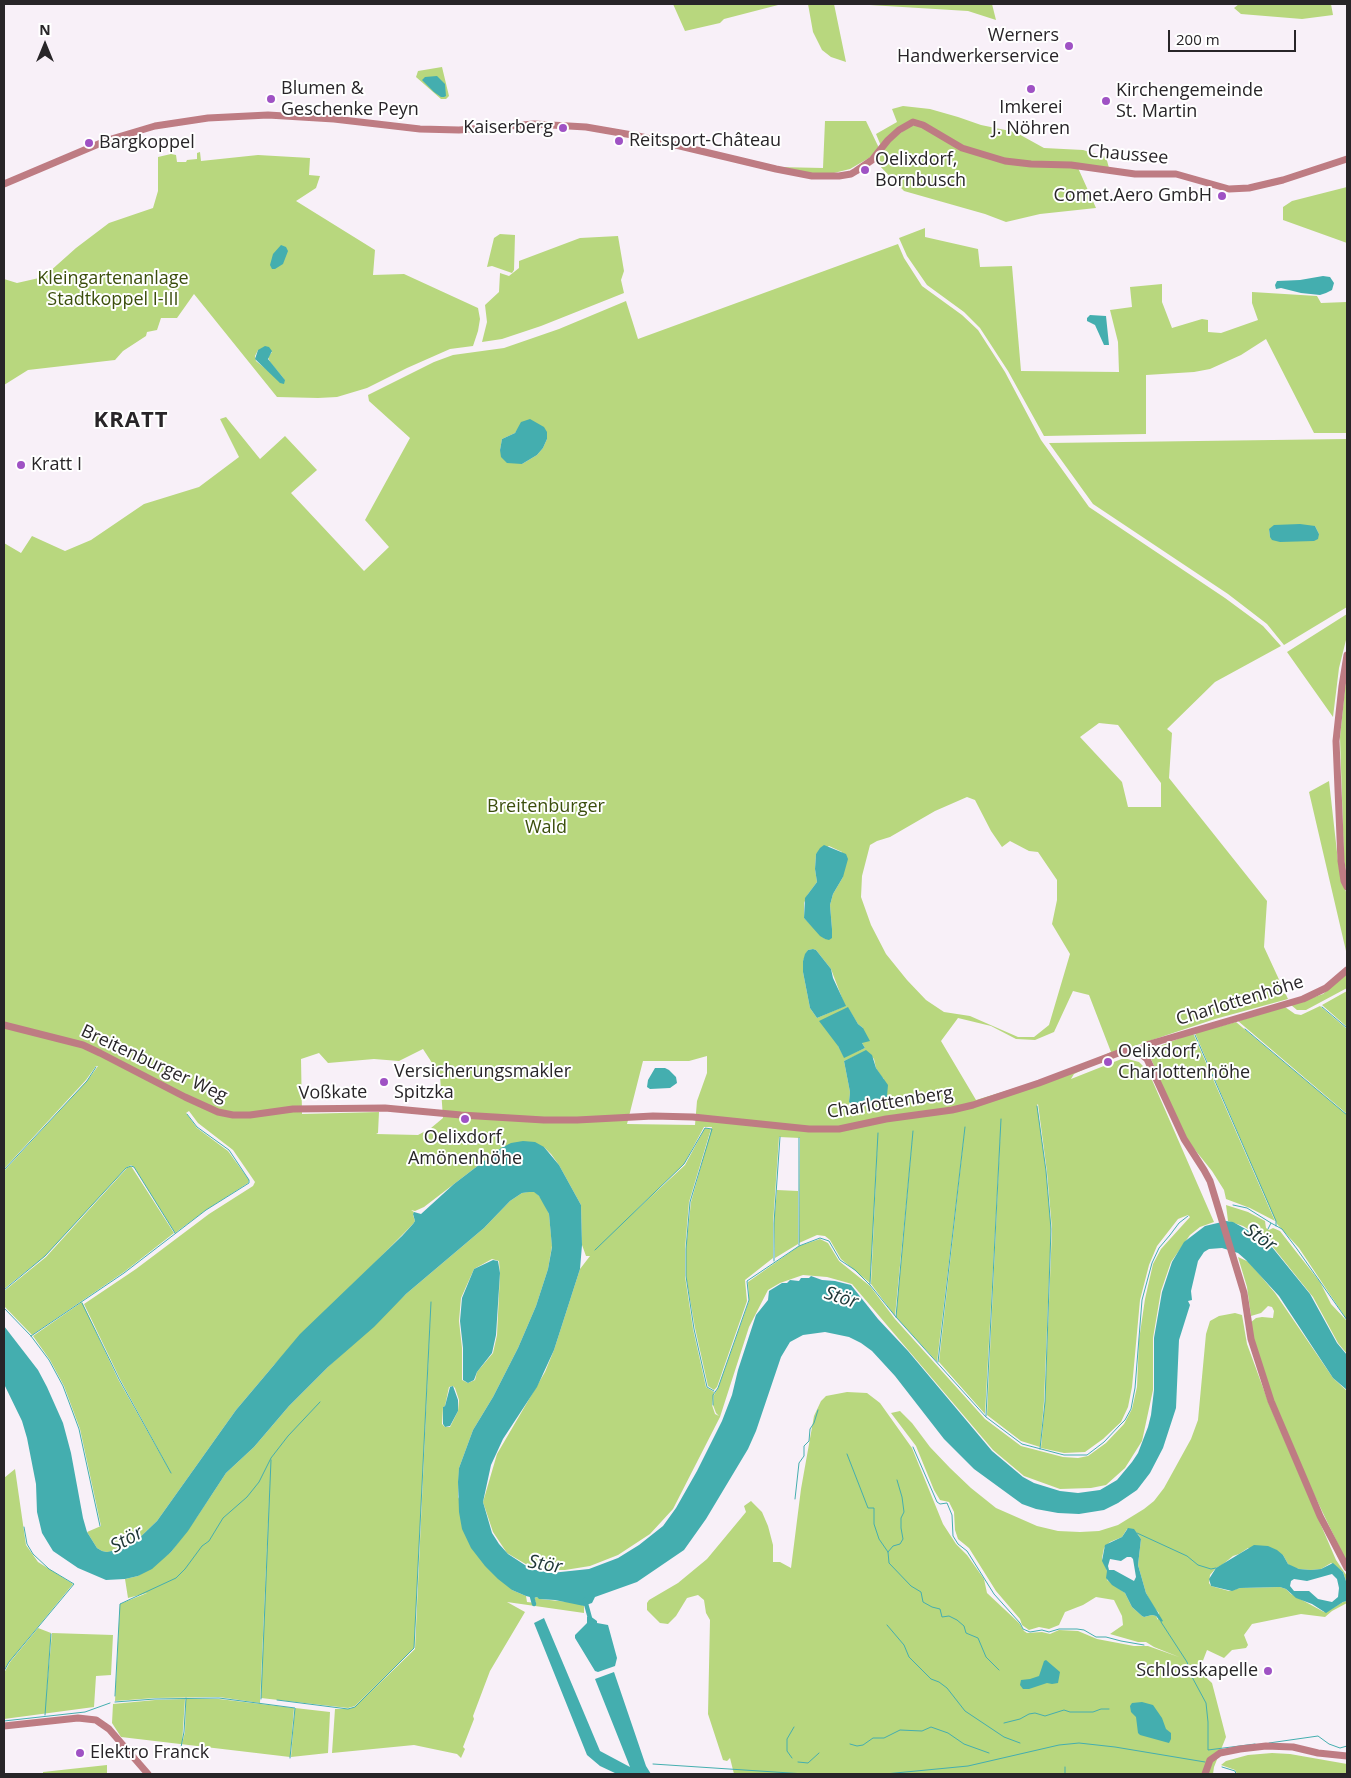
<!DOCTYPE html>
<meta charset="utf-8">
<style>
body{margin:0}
#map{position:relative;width:1351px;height:1778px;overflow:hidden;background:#f8f0f8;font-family:"Open Sans",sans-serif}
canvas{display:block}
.frame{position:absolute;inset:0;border:5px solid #282528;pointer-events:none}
.north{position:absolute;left:20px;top:20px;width:50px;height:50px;-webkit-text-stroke:4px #fff;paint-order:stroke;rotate:0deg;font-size:14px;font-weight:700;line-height:20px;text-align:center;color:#282528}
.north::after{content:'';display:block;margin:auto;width:18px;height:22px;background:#282528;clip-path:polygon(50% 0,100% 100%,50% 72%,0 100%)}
.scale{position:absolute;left:1168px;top:30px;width:128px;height:22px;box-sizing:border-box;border:2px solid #282528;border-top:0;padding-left:6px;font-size:15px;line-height:18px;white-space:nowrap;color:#282528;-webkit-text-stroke:4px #fff;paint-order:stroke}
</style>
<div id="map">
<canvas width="1351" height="1778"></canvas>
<div class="frame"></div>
<div class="north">N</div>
<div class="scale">200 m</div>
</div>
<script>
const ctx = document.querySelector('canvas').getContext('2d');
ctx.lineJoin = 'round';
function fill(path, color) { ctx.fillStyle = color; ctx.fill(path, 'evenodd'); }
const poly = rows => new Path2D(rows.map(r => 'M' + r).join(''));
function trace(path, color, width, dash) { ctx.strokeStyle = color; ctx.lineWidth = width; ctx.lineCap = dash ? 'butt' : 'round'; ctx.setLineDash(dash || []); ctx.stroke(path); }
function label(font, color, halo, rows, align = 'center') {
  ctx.font = font + ' "Open Sans",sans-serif'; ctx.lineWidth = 4; ctx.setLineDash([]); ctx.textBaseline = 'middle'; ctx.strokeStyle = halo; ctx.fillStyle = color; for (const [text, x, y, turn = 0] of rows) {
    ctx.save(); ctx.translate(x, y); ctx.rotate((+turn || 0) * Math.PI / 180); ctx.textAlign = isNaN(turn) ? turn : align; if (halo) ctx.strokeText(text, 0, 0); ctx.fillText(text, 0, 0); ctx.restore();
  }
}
const green = poly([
 [673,4,782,4,724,19,720,23,685,31],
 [808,4,834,4,846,62,831,57,822,50,813,32],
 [853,4,992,4,996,20,968,11],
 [1239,4,1331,4,1333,15,1302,19,1241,14,1234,8],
 [442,67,449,96,446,99,441,99,416,77,418,71],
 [903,106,930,109,958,117,981,125,1015,132,1044,148,1083,150,1106,157,1109,168,1005,159,968,148,915,120,881,146,876,134,897,122,892,109],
 [825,121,866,121,879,148,869,158,850,169,826,175,801,173,777,167,823,168],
 [911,125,919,126,1004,163,1078,168,1096,208,1040,214,1006,222,985,214,904,191,875,161,890,141],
 [200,152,201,161,258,155,310,158,309,175,320,176,316,188,296,201,375,250,373,275,404,274,478,308,480,319,478,331,473,346,450,349,407,368,367,388,337,397,318,398,277,397,194,294,177,318,161,318,157,330,147,332,146,336,123,351,115,360,28,370,4,385,4,279,17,283,39,278,48,273,76,248,109,223,153,208,158,191,158,157,171,154,176,155,177,162,186,162,187,160,197,159,197,153],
 [258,350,272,352,268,357,270,362,285,380,266,369,256,361,255,356],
 [1347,187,1347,243,1283,220,1283,207,1292,201],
 [925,228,925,237,978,249,980,267,1012,266,1021,371,1119,372,1118,342,1110,310,1132,307,1130,287,1162,284,1162,302,1172,328,1202,319,1208,320,1208,332,1221,333,1258,320,1252,303,1252,292,1317,296,1321,303,1347,302,1347,433,1314,433,1266,339,1241,355,1210,369,1194,372,1146,375,1146,434,1044,436,1008,371,980,328,964,312,927,285,907,256,899,238],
 [500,234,515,235,514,270,512,273,492,266,487,267,494,238],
 [618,236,624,271,621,280,624,293,541,326,502,339,482,342,487,322,485,305,499,292,500,273,509,276,519,268,519,261,580,238],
 [898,244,904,258,922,286,962,315,978,330,1005,372,1041,440,1089,507,1225,598,1263,626,1281,646,1215,682,1167,729,1172,733,1169,778,1267,901,1264,947,1288,999,1215,1019,1131,1047,1074,1074,1071,1079,1124,1058,1139,1062,1143,1066,1149,1073,1214,1222,1200,1227,1190,1235,1171,1262,1161,1291,1153,1338,1153,1390,1142,1441,1125,1468,1106,1485,1091,1488,1060,1489,1024,1476,993,1450,852,1284,827,1277,803,1275,780,1283,768,1290,749,1327,720,1417,673,1509,650,1534,618,1555,590,1566,565,1570,543,1570,529,1566,507,1553,493,1532,483,1502,497,1454,545,1372,554,1350,580,1269,590,1256,586,1256,582,1245,581,1205,559,1165,551,1154,544,1147,501,1148,424,1207,415,1211,411,1210,414,1212,413,1215,415,1221,413,1224,274,1365,236,1410,157,1521,134,1543,114,1551,107,1552,102,1551,97,1548,87,1532,101,1526,80,1429,64,1386,50,1360,33,1336,82,1302,118,1379,171,1473,120,1379,84,1304,136,1269,209,1214,253,1186,255,1182,233,1150,198,1123,189,1111,186,1113,197,1128,228,1151,249,1180,248,1183,206,1210,175,1233,134,1167,131,1165,126,1168,45,1256,4,1289,4,1171,87,1081,98,1066,96,1066,86,1080,4,1169,4,543,21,553,32,536,65,551,91,540,144,504,199,487,239,457,220,419,226,417,260,459,285,436,317,470,291,493,364,571,389,547,365,520,410,438,369,401,368,395,434,362,453,355,504,348,559,329,626,301,638,339],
 [518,429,547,439,543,448,537,455,522,464,500,450,502,439,515,433],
 [1099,723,1118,725,1161,783,1161,807,1128,807,1122,782,1080,737],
 [967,797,975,800,991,831,1002,847,1010,841,1029,851,1038,852,1057,880,1057,900,1052,924,1070,954,1049,1025,1034,1037,1018,1037,970,1016,944,1012,926,1000,907,980,886,954,871,925,861,897,862,876,870,845,877,841,890,837,935,811],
 [829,846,842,852,843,877,833,894,830,905,832,929,825,939,804,918,804,903,808,894,817,882,815,869,816,854],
 [813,949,816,950,831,969,845,1006,817,1018,810,1008,803,972,803,961,808,950],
 [1073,991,1089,995,1111,1052,1061,1074,976,1100,941,1041,958,1018,991,1026,1016,1039,1035,1040,1054,1032],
 [848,1008,858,1024,863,1028,862,1043,865,1048,844,1057,838,1046],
 [423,1049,440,1075,443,1118,431,1128,418,1135,376,1134,378,1133,379,1112,302,1114,301,1059,319,1053,328,1063,374,1059,399,1061],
 [866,1051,874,1059,876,1068,881,1076,884,1079,876,1105,857,1107,849,1102,850,1092,844,1061],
 [707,1056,707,1073,697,1101,695,1125,627,1124,643,1061,689,1061],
 [1038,1104,1047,1172,1052,1229,1045,1402,1041,1448,1064,1453,1085,1452,1103,1439,1121,1422,1128,1407,1132,1387,1140,1300,1149,1265,1157,1246,1178,1219,1188,1215,1190,1217,1161,1249,1153,1264,1145,1299,1139,1340,1137,1387,1132,1409,1124,1424,1106,1443,1088,1456,1078,1458,1063,1457,1021,1446,985,1419,895,1319,870,1286,839,1261,828,1243,820,1239,799,1246,748,1282,749,1301,718,1388,714,1395,713,1405,716,1413,719,1416,715,1414,712,1405,714,1392,706,1387,693,1329,685,1276,685,1249,689,1202,711,1129,705,1128,685,1165,630,1216,684,1164,704,1127,712,1127,691,1202,686,1249,686,1276,695,1328,708,1386,714,1390,717,1387,747,1301,745,1280,773,1258,773,1223,779,1137,800,1138,799,1243,817,1235,825,1236,830,1240,841,1259,870,1283,878,1134,871,1284,895,1316,913,1133,896,1317,937,1362,965,1128,939,1362,985,1414,1001,1122,987,1415,1021,1441,1040,1447,1044,1401,1051,1228,1046,1171,1037,1105],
 [1347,439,1347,607,1284,645,1267,624,1228,594,1093,504,1049,443],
 [1315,526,1319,534,1270,537,1269,529],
 [1347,614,1347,636,1339,668,1333,717,1287,652],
 [1347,668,1347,876,1344,860,1340,737],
 [1329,781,1338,861,1342,882,1347,894,1347,950,1346,951,1309,792],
 [1347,974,1347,988,1306,1010,1297,1010,1291,1005,1323,994],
 [1347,991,1347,1027,1322,1005],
 [1320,1006,1347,1029,1347,1114,1238,1021,1285,1007,1295,1014,1301,1015],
 [1236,1022,1347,1115,1347,1320,1299,1248,1277,1224,1195,1033],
 [1193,1033,1275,1221,1250,1208,1226,1199,1224,1190,1212,1171,1183,1135,1149,1054,1152,1049],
 [131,1166,174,1233,124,1272,32,1335,4,1306,4,1291,46,1257,127,1168],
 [777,1190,798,1191,798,1244,775,1258,774,1223],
 [534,1191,542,1199,549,1214,552,1246,548,1269,536,1306,518,1348,493,1397,473,1430,459,1468,458,1497,512,1590,526,1596,527,1602,536,1603,534,1598,537,1597,540,1599,578,1603,584,1606,584,1613,507,1602,525,1612,490,1671,473,1716,474,1719,463,1747,465,1749,461,1758,457,1754,414,1745,332,1753,335,1709,348,1709,355,1707,415,1649,431,1305,414,1648,355,1706,348,1708,261,1698,270,1477,260,1703,219,1697,155,1698,115,1701,120,1604,147,1593,128,1598,125,1579,138,1576,171,1552,197,1517,226,1473,254,1447,289,1406,328,1367,406,1294,484,1228,510,1201,522,1193],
 [492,1259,499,1261,500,1273,497,1335,493,1353,477,1372,475,1380,468,1383,462,1380,462,1348,459,1321,461,1298,474,1269],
 [453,1386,455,1388,459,1400,458,1411,450,1427,445,1427,442,1424,443,1407,445,1406,449,1387],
 [1226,1205,1248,1212,1265,1221,1266,1228,1269,1230,1273,1228,1280,1231,1294,1249,1320,1282,1331,1304,1347,1321,1347,1354,1338,1343,1313,1297,1268,1241,1264,1239,1266,1236,1262,1234,1261,1237,1243,1226,1228,1221],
 [1238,1257,1249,1262,1275,1293,1333,1378,1347,1391,1347,1563,1297,1459,1272,1400,1253,1342,1250,1323,1256,1318,1262,1317,1273,1318,1274,1311,1272,1307,1268,1306,1261,1313,1251,1316,1247,1287],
 [1235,1313,1242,1315,1247,1344,1269,1404,1336,1560,1347,1576,1347,1584,1343,1572,1331,1563,1321,1569,1311,1570,1299,1569,1292,1567,1288,1564,1283,1555,1248,1548,1239,1554,1233,1556,1222,1565,1216,1568,1210,1575,1209,1583,1211,1586,1229,1591,1240,1588,1280,1587,1286,1589,1291,1594,1324,1612,1328,1611,1343,1602,1347,1601,1347,1603,1332,1611,1325,1617,1301,1614,1252,1624,1244,1635,1248,1645,1246,1648,1232,1650,1224,1658,1207,1650,1199,1671,1212,1683,1226,1737,1214,1767,1213,1774,734,1774,730,1758,727,1761,723,1760,708,1714,710,1620,706,1613,704,1600,698,1595,687,1598,676,1616,668,1624,660,1623,647,1610,647,1603,649,1600,678,1583,707,1559,746,1512,744,1506,751,1501,762,1512,768,1526,773,1545,773,1562,780,1562,791,1568,801,1489,814,1416,821,1401,826,1396,847,1392,867,1393,880,1403,912,1448,943,1524,956,1544,967,1555,984,1579,987,1593,1019,1623,1024,1631,1027,1633,1042,1632,1050,1634,1059,1630,1078,1631,1097,1639,1134,1646,1148,1646,1179,1657,1154,1647,1146,1642,1138,1642,1110,1634,1123,1625,1122,1616,1114,1600,1096,1597,1083,1605,1065,1612,1059,1625,1049,1629,1039,1627,1029,1630,1022,1625,1020,1619,996,1591,969,1548,958,1539,955,1530,954,1512,949,1502,940,1500,934,1490,916,1446,891,1413,900,1411,912,1423,930,1447,950,1468,971,1488,996,1508,1037,1526,1058,1531,1080,1532,1099,1531,1118,1525,1144,1509,1154,1501,1164,1488,1191,1439,1198,1420,1206,1334,1210,1321,1219,1316],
 [1127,1529,1137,1533,1141,1539,1138,1565,1146,1593,1154,1608,1159,1613,1158,1620,1156,1616,1152,1615,1144,1617,1142,1616,1132,1607,1125,1593,1107,1580,1107,1571,1102,1558,1104,1548,1110,1542,1122,1537],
 [15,1469,26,1545,38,1562,73,1584,9,1662,4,1670,4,1478],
 [38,1628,51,1633,46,1699,52,1633,113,1635,111,1675,96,1676,94,1707,4,1719,4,1673,10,1662],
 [185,1699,182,1744,185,1732,186,1699,219,1699,294,1708,290,1757,121,1737,112,1723,113,1704,155,1700],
 [295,1708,330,1712,328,1753,291,1757],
 [1272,1753,1290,1754,1347,1764,1347,1774,1237,1774,1235,1770,1221,1765,1226,1761,1248,1755],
 [107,1765,107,1774,43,1774,43,1772]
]);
const water = poly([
 [437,76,445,84,446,96,444,97,441,97,434,92,422,80,425,77],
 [281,245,286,247,288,251,283,264,275,269,272,269,270,265,273,254],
 [1323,276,1330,277,1334,283,1332,290,1326,293,1320,295,1301,293,1281,288,1276,289,1275,285,1277,281,1300,280],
 [1090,315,1106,316,1109,345,1104,345,1095,325,1087,321,1087,318],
 [265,346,269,347,272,351,268,359,285,380,284,384,280,383,255,359,258,350],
 [530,419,544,427,547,432,547,439,543,448,537,455,522,464,507,463,501,457,500,450,502,439,515,433,521,422],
 [1274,525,1300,524,1315,526,1319,534,1318,539,1314,541,1280,542,1272,540,1270,537,1269,529],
 [824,845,846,854,848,859,843,877,833,894,830,905,832,929,832,938,829,940,825,939,820,936,804,918,805,898,817,882,815,869,816,854,820,848],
 [813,949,816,950,831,969,833,978,846,1006,817,1018,810,1008,803,972,803,961,805,954,808,950],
 [848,1007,858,1024,863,1028,870,1041,862,1043,865,1048,844,1058,838,1046,819,1021],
 [866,1050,872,1055,876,1068,888,1085,887,1096,884,1103,857,1107,854,1107,849,1102,850,1092,844,1061],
 [655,1068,665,1068,669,1070,676,1077,677,1083,670,1088,650,1089,647,1087,648,1080],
 [523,1141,535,1142,544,1147,559,1165,581,1205,582,1245,580,1269,554,1350,537,1387,503,1439,491,1465,483,1502,492,1533,499,1544,508,1554,531,1569,551,1573,589,1569,618,1558,639,1545,663,1526,676,1508,697,1471,722,1421,732,1395,738,1370,756,1315,768,1300,769,1291,782,1283,787,1283,790,1280,799,1281,801,1278,809,1278,811,1276,822,1280,835,1281,851,1285,878,1319,908,1351,992,1451,1023,1477,1034,1483,1060,1491,1078,1493,1100,1490,1117,1480,1132,1462,1138,1453,1148,1427,1151,1415,1154,1390,1154,1338,1162,1292,1172,1262,1184,1242,1205,1226,1226,1221,1233,1222,1267,1241,1310,1294,1337,1343,1347,1355,1347,1390,1333,1378,1279,1296,1246,1260,1238,1253,1222,1248,1209,1249,1204,1252,1198,1261,1191,1291,1192,1300,1188,1301,1190,1305,1179,1340,1176,1408,1163,1448,1150,1473,1137,1490,1118,1503,1104,1510,1079,1514,1058,1513,1036,1509,1022,1504,974,1469,944,1439,895,1376,872,1351,861,1343,849,1337,825,1332,803,1335,790,1342,781,1357,756,1431,748,1449,706,1519,684,1550,637,1582,595,1597,592,1603,589,1604,584,1606,555,1600,539,1599,537,1597,534,1598,526,1596,512,1590,498,1579,485,1566,471,1548,462,1529,459,1512,458,1482,459,1468,473,1430,493,1397,518,1348,536,1306,548,1269,552,1247,549,1214,539,1196,534,1192,529,1192,522,1193,510,1201,484,1228,406,1294,374,1327,328,1367,289,1406,254,1447,226,1473,188,1531,171,1552,152,1569,138,1576,125,1579,106,1580,78,1568,53,1551,42,1533,37,1512,36,1484,27,1438,22,1421,4,1384,4,1326,38,1370,47,1387,63,1423,71,1453,83,1518,87,1532,97,1548,102,1551,107,1552,121,1549,134,1543,157,1521,236,1410,274,1365,300,1334,402,1236,413,1224,415,1221,413,1214,414,1212,421,1214,454,1184,501,1148,511,1143],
 [493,1260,498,1261,500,1273,496,1335,492,1353,477,1372,474,1380,468,1383,463,1380,463,1348,460,1321,462,1298,474,1269],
 [453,1386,458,1400,458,1411,450,1426,445,1427,443,1424,443,1407,445,1406,450,1387],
 [1128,1528,1134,1529,1141,1539,1138,1565,1146,1593,1163,1621,1161,1622,1156,1616,1152,1615,1144,1617,1142,1616,1132,1607,1125,1593,1112,1585,1106,1578,1107,1571,1102,1561,1105,1545,1122,1537],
 [1127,1557,1131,1557,1133,1559,1136,1577,1134,1581,1114,1570,1109,1570,1108,1566,1110,1559,1121,1561],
 [1254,1545,1268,1546,1277,1550,1283,1555,1288,1564,1299,1569,1311,1570,1321,1569,1333,1563,1343,1572,1347,1584,1347,1601,1343,1602,1326,1613,1312,1604,1296,1598,1286,1589,1280,1587,1240,1588,1232,1591,1211,1586,1209,1579,1216,1568],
 [1332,1574,1337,1579,1339,1588,1338,1597,1332,1602,1318,1599,1309,1591,1294,1591,1290,1586,1291,1581,1294,1579,1307,1581],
 [590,1616,597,1621,597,1623,608,1625,617,1658,615,1666,598,1672,595,1671,575,1638,575,1635,587,1623,587,1617],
 [544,1618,600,1751,630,1767,595,1679,614,1672,646,1766,651,1774,617,1774,600,1766,587,1755,534,1623],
 [1046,1660,1060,1672,1058,1683,1052,1684,1047,1683,1029,1689,1023,1689,1020,1685,1021,1680,1030,1679,1039,1676,1044,1661],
 [1142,1702,1153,1705,1162,1718,1166,1729,1171,1733,1171,1739,1169,1743,1140,1735,1138,1733,1136,1717,1131,1712,1130,1706,1132,1703]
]);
const stream = poly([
 [1322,1007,1347,1028],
 [1245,1029,1347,1115],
 [1195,1035,1276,1221,1276,1226],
 [1037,1106,1046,1171,1051,1229,1045,1402,1040,1449],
 [4,1170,87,1081,96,1067],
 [1233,1205,1247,1208,1271,1223,1268,1229],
 [1271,1223,1282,1229,1297,1249,1347,1320],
 [799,1245,799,1138],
 [595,1250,684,1164,705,1128,712,1129,690,1202,686,1249,686,1276,694,1329,707,1387,714,1391],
 [774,1261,774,1223,780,1137],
 [870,1284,878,1133],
 [4,1290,45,1256,126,1168,131,1166,134,1167,175,1233],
 [82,1303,119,1379,171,1473],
 [4,1308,31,1336,49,1360,63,1386,79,1429,100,1526],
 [896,1317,913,1131],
 [31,1336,124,1273,206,1210,249,1183,249,1180,229,1150,197,1127,187,1114],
 [938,1362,965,1127],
 [713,1405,713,1395,718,1388,749,1300,747,1281,799,1246,820,1238,829,1241,840,1260,855,1270,870,1285,896,1317,986,1417,1022,1444,1064,1455,1087,1455,1104,1442,1119,1426,1125,1420,1131,1409,1135,1388,1142,1300,1152,1263,1159,1248,1170,1235,1179,1223,1188,1216],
 [986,1416,1001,1119],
 [913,1447,937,1502,940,1504,947,1503,952,1515,953,1536,958,1544,967,1551,994,1594,1020,1623,1023,1629,1030,1632,1042,1630,1049,1632,1059,1629,1077,1629,1084,1630,1096,1637,1106,1637,1121,1641,1144,1645],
 [847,1454,868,1508,874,1508,874,1524,879,1539,888,1552,889,1563,911,1586,921,1592,923,1602,932,1607,940,1609,942,1617,949,1616,957,1620,964,1626,966,1633,978,1638,986,1657,999,1670],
 [795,1499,799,1463,804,1456,804,1446,809,1441,810,1429,814,1423,818,1410],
 [1137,1533,1187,1556,1198,1565,1211,1569,1216,1568],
 [888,1552,893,1546,900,1544,903,1539,901,1528,901,1518,904,1512,902,1497,897,1480],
 [1161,1622,1187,1662,1192,1677,1206,1703,1208,1722,1208,1750,1255,1744],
 [887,1625,904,1645,909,1657,931,1679,939,1682,947,1688,965,1711,1004,1737,1020,1743],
 [4,1671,9,1662,74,1584,49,1569,33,1554,27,1544,24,1527],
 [115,1696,120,1604,176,1578,185,1569,202,1546,209,1541,223,1518,247,1497,259,1482,271,1458,288,1436,320,1402],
 [261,1699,271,1460],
 [277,1700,348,1709,355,1707,414,1648,431,1302],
 [115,1702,155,1699,219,1698,295,1708,290,1758],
 [45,1715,51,1634],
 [4,1721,85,1712,110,1703],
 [1004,1723,1020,1719,1029,1714,1035,1713,1045,1716,1064,1710,1070,1712,1093,1712,1101,1709,1109,1709],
 [1269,1743,1318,1736,1329,1744,1340,1748,1347,1746],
 [850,1744,857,1746,863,1745,873,1738,884,1738,900,1730,922,1731,931,1727,948,1733,964,1744,989,1753],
 [181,1747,184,1732,186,1698],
 [792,1758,787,1751,787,1739,794,1727],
 [798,1762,808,1763,819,1753],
 [653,1764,805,1774],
 [1222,1767,1235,1771,1236,1774],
 [885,1774,968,1766,1059,1745,1079,1743,1115,1747,1205,1762],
 [1065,1774,1065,1767]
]);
const canal = poly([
 [531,1593,534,1604],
 [585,1600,591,1622]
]);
const secondary = poly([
 [4,184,108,140,155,126,208,118,268,115,334,119,420,129,459,130,534,124,586,127,638,136,776,169,812,176,839,176,851,174,856,171,872,160,888,140,899,130,913,122,923,125,962,148,1005,161,1031,164,1071,165,1135,174,1176,174,1229,189,1249,188,1283,180,1347,159],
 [1347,655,1342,686,1336,741,1341,861,1344,881,1347,887],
 [4,1025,83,1045,100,1053,185,1097,218,1112,233,1115,250,1115,293,1109,385,1108,461,1115,544,1120,577,1120,653,1116,693,1117,809,1129,839,1129,886,1119,952,1110,973,1105,1039,1083,1121,1052,1131,1050,1137,1051,1147,1059,1184,1139,1204,1170,1210,1181,1244,1293,1251,1339,1271,1401,1320,1516,1347,1568],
 [1139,1052,1146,1045,1303,999,1326,988,1347,970],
 [4,1726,78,1718,96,1720,109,1729,148,1774],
 [1205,1774,1210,1760,1220,1753,1240,1749,1266,1746,1293,1747,1318,1753,1347,1756]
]);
const markers = [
 [1069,46,5,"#9f52c4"],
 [1031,89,5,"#9f52c4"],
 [271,99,5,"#9f52c4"],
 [1106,101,5,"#9f52c4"],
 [563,128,5,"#9f52c4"],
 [619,141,5,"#9f52c4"],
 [89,143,5,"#9f52c4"],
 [865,170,5,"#9f52c4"],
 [1222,196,5,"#9f52c4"],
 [21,465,5,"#9f52c4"],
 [1108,1062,5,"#9f52c4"],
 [384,1082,5,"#9f52c4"],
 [465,1119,5,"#9f52c4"],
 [1268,1671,5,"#9f52c4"],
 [80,1753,5,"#9f52c4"]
];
const poiNames = [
 ["Werners",1059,36,"right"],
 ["Handwerkerservice",1059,57,"right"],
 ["Blumen &",281,89],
 ["Geschenke Peyn",281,110],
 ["Kirchengemeinde",1116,91],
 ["St. Martin",1116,112],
 ["Imkerei",1031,108,"center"],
 ["J. Nöhren",1031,129,"center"],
 ["Kaiserberg",553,128,"right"],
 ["Reitsport-Château",629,141],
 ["Bargkoppel",99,143],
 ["Oelixdorf,",875,160],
 ["Bornbusch",875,181],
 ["Comet.Aero GmbH",1212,196,"right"],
 ["Kratt I",31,465],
 ["Oelixdorf,",1118,1052],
 ["Charlottenhöhe",1118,1073],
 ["Versicherungsmakler",394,1072],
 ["Spitzka",394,1093],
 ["Oelixdorf,",465,1138,"center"],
 ["Amönenhöhe",465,1159,"center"],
 ["Schlosskapelle",1258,1671,"right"],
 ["Elektro Franck",90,1753]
];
const streetNames = [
 ["Chaussee",1128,155,5],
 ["Charlottenhöhe",1240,1001,-17],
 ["Breitenburger Weg",154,1064,25],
 ["Voßkate",333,1093,-1],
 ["Charlottenberg",890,1103,-9]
];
const parkNames = [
 ["Kleingartenanlage",113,279],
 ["Stadtkoppel I-III",113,300],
 ["Breitenburger",546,807],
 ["Wald",546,828]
];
const waterNames = [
 ["Stör",1260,1238,35],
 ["Stör",841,1298,18],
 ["Stör",127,1540,-29],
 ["Stör",545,1565,10]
];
const districtNames = [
 ["KRATT",131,421]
];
fill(green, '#b8d77e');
fill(water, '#44aeaf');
trace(stream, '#44aeaf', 1);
trace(canal, '#44aeaf', 4.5);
trace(secondary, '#be7c83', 7);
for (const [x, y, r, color] of markers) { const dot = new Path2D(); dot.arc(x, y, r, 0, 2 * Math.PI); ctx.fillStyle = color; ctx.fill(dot); trace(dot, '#fff', 2); }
label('18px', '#282528', '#fff', poiNames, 'left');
label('18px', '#282528', '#fff', streetNames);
label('18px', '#3b4e0c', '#fff', parkNames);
label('italic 19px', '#1e3636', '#fff', waterNames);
ctx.letterSpacing = '1px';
label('bold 22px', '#282528', '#fff', districtNames);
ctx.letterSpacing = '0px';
</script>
